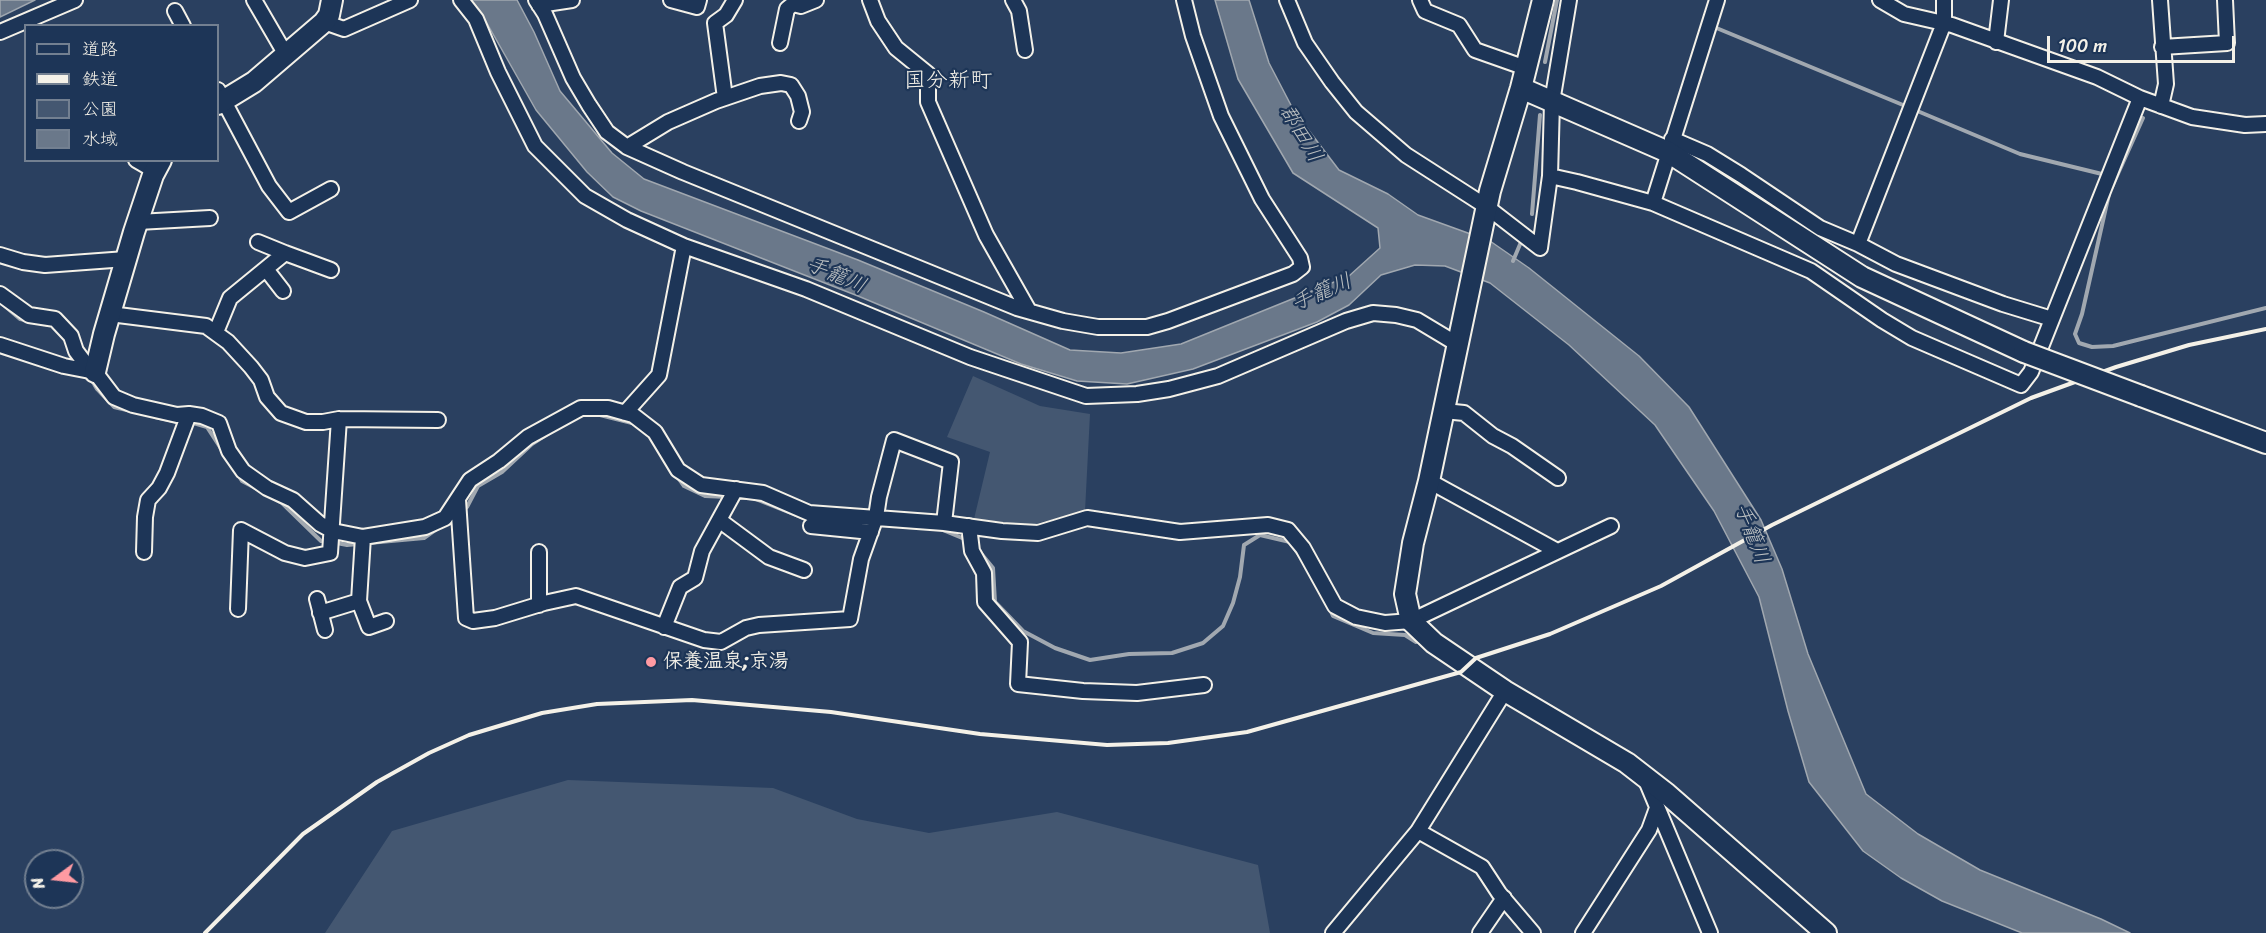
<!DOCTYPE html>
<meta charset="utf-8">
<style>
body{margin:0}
#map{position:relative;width:2266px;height:933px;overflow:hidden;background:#2a4060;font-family:Sriracha,"Klee One",sans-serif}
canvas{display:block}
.legend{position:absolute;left:24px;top:24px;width:195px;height:138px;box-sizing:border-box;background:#1d3557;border:2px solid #738091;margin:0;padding:8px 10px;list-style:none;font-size:18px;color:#f4f1e8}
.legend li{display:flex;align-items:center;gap:12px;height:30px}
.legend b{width:30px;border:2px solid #738091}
.north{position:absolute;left:24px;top:849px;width:60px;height:60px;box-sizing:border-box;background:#1d3557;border:2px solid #738091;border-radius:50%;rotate:255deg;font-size:16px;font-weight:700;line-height:24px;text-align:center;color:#f4f1e8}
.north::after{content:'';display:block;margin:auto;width:21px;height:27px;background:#ff9aa2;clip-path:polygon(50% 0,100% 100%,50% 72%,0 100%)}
.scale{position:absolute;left:2047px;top:36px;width:188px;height:27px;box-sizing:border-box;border:3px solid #f4f1e8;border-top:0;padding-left:8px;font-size:18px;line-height:21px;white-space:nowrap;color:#f4f1e8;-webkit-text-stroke:4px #1d3557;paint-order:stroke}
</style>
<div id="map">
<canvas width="2266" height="933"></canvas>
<ul class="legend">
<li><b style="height:8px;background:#1d3557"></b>道路</li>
<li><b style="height:8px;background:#f4f1e8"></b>鉄道</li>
<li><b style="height:16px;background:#445771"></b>公園</li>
<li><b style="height:16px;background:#6a788a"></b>水域</li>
</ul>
<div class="north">N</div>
<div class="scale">100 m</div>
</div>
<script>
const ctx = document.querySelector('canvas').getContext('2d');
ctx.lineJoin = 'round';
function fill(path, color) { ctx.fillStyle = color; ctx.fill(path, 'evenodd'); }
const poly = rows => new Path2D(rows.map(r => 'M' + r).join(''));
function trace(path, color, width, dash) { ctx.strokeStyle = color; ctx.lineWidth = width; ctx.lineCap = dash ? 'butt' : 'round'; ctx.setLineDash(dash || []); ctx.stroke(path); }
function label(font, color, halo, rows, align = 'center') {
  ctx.font = font + ' Sriracha,"Klee One",sans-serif'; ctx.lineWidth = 4.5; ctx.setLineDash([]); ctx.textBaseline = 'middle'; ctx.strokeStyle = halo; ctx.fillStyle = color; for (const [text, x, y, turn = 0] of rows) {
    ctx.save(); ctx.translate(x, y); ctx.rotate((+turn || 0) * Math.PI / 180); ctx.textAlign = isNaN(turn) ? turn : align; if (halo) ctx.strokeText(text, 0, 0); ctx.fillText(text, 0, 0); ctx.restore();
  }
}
const green = poly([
 [973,376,1040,406,1090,414,1085,511,1031,525,974,519,990,452,947,437],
 [568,780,773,788,857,819,929,833,1057,812,1258,865,1270,933,325,933,392,831]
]);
const water = poly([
 [0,0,35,0,0,17,0,0],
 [471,0,517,0,534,32,560,91,612,153,644,179,858,260,984,312,1070,350,1121,353,1181,344,1349,276,1380,248,1378,228,1293,173,1238,79,1215,0,1249,0,1269,63,1294,111,1339,170,1388,194,1418,215,1490,241,1529,268,1639,356,1689,407,1761,520,1782,569,1808,654,1866,794,1918,834,1980,870,2101,919,2130,933,2022,933,1942,901,1901,878,1863,851,1809,782,1788,711,1759,597,1714,511,1655,425,1569,345,1490,283,1445,266,1415,265,1381,275,1349,305,1317,322,1193,369,1127,384,1077,381,1021,364,858,296,641,211,613,197,587,172,536,110,480,11,471,0]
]);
const stream = poly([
 [1714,27,1903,105],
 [1545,62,1557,0],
 [1915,110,2020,154,2102,174],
 [2112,187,2143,118],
 [2109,194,2082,314,2075,334,2079,343,2092,347,2113,346,2266,308],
 [1532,214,1540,115],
 [1513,261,1521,242],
 [0,302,20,319,50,325],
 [90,377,97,389,114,407,131,411],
 [600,415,636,424],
 [155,417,183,423],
 [190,422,207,427,242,481,261,491],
 [677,476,684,486,705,496,728,497],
 [736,498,753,498,811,521],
 [275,499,282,503,321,541,326,541],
 [463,510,467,507,478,486,502,472,532,444,552,431],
 [938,528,967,540],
 [337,543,347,545,424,538,438,528],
 [975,546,993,568,995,602,1023,631,1055,648,1090,660,1129,654,1172,653,1203,643,1223,626,1233,603,1240,577,1244,545,1260,535,1290,542,1302,559],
 [1329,607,1333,616,1373,633,1405,635,1416,642]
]);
const street = poly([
 [254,0,286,55],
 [461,0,476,19,498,72,535,146,585,196,627,220,684,246,806,289,970,357,1086,396,1137,394,1169,389,1218,376,1346,321,1373,313,1396,315,1417,320,1457,344],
 [536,0,545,14,573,78,589,105,607,132,627,147,683,172,1017,308,1063,321,1098,327,1147,327,1168,321,1293,274,1302,267,1300,258,1262,199,1221,116,1193,36,1184,0],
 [671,0,697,7,699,0],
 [870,0,878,21,896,48,928,74,928,102,986,235,1029,311],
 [1013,0,1019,11,1025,50],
 [1287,0,1305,43,1332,82,1356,112,1406,155,1487,207,1540,248,1550,176,1552,102,1569,0],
 [1420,0,1425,11,1459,25,1475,50,1526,68],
 [1880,0,1904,14,1952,25,2097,77,2140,98,2192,117,2245,125,2266,124],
 [2160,0,2166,84,2161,106],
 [539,5,572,0],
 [175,11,183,26],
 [324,22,344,29,410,0],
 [0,32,75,0],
 [1996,42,2001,0],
 [780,43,787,9,793,4,801,6,816,0],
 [2162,47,2227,43,2225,0],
 [218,90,269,186,289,212,331,189],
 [725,98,715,23,726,15,735,0],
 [1672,139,1707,154,1741,175,1820,228,1858,244,1896,264,2003,304,2052,319],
 [627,147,668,122,716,101,760,86,781,83,791,85,798,96,802,112,799,121],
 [136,160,155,171],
 [1550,176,1577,182,1653,203,1811,271,1882,320,1912,338,2021,385,2031,372,2140,98],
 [1653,203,1717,0],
 [138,222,210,218],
 [258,242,285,253],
 [1858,244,1944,23,1944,0],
 [0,255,23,262,45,265,126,259],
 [266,269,283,291],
 [0,294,29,315,55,319,71,336,76,351,91,371],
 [110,314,206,326,228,342,251,367,261,380,267,397,281,413,306,422,323,422,339,419,438,420],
 [216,332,230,298,285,253,331,270],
 [0,345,64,366,95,372,114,397,133,405,177,415,189,414,202,416,219,423,229,451,243,471,267,488,293,500,320,524,333,531,363,537,425,527,445,518,470,480,499,461,528,437,581,408,608,408,633,415,655,432,678,470,701,485,763,493,809,513,944,523,1002,531,1038,533,1087,518,1180,532,1268,525,1288,530,1303,548,1335,606,1356,617,1385,623,1411,621,1611,526],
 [1444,411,1464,413,1493,436,1512,446,1558,478],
 [625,413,659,375,684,246],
 [1429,481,1557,551],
 [458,500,466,618,473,621,495,618,544,603,576,596,704,640,721,642,746,628,759,625,850,619,861,559,876,517,879,497,894,440,951,462,944,523],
 [719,520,769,557,804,570],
 [811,526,871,532],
 [969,526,972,551,984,573,985,602,1020,642,1018,684,1083,691,1137,693,1204,685],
 [144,552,145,517,148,500,159,488,167,473,189,414],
 [317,599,325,630],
 [359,601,369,627,386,621],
 [539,605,539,552],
 [238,609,241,530,285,553,305,558,330,553,339,419],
 [320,613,359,601,363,537],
 [664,627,680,587,695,578,702,551,736,489],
 [1505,691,1418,831,1482,867,1499,893,1533,933],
 [1645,778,1710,933],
 [1333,933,1418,831],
 [1480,933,1504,898],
 [1583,933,1649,830,1657,808]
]);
const secondary = poly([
 [1543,0,1521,88,1490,191,1429,481,1413,543,1405,594,1411,621,1434,643,1505,691,1627,763,1667,794,1826,933],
 [1521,88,1668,152,1862,277,2024,352],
 [218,104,254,82,324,22,329,15,332,0],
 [95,372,104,334,134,232,153,175,161,160],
 [2141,396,2266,443]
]);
const rail = poly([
 [205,933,303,834,377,782,429,753,469,735,542,713,597,704,692,700,831,712,980,734,1107,745,1168,743,1247,732,1461,672,1476,658,1550,634,1661,586,1772,525,2031,398,2116,367,2189,345,2266,329]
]);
const secondaryBridge = poly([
 [2024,352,2141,396]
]);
const markers = [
 [651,662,6,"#ff9aa2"]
];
const poiNames = [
 ["保養温泉;京湯",663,662]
];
const waterNames = [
 ["郡田川",1300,134,59],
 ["手籠川",836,276,23],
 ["手籠川",1322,293,-23],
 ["手籠川",1751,534,69]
];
const quarterNames = [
 ["国分新町",948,81]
];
fill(green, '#445771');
fill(water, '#6a788a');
trace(water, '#a1a8b0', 1.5);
trace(stream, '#a1a8b0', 4);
trace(street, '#f4f1e8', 18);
trace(secondary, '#f4f1e8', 24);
trace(street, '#1d3557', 14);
trace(secondary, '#1d3557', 20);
trace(rail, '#f4f1e8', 4);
trace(secondaryBridge, '#f4f1e8', 24, []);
trace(secondaryBridge, '#1d3557', 20);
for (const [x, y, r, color] of markers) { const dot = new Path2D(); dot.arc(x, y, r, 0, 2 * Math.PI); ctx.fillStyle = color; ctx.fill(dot); trace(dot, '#1d3557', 2); }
label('bold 20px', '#f4f1e8', '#1d3557', poiNames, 'left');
label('italic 21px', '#bdc1c2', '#1d3557', waterNames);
label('22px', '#f4f1e8', '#1d3557', quarterNames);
</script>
